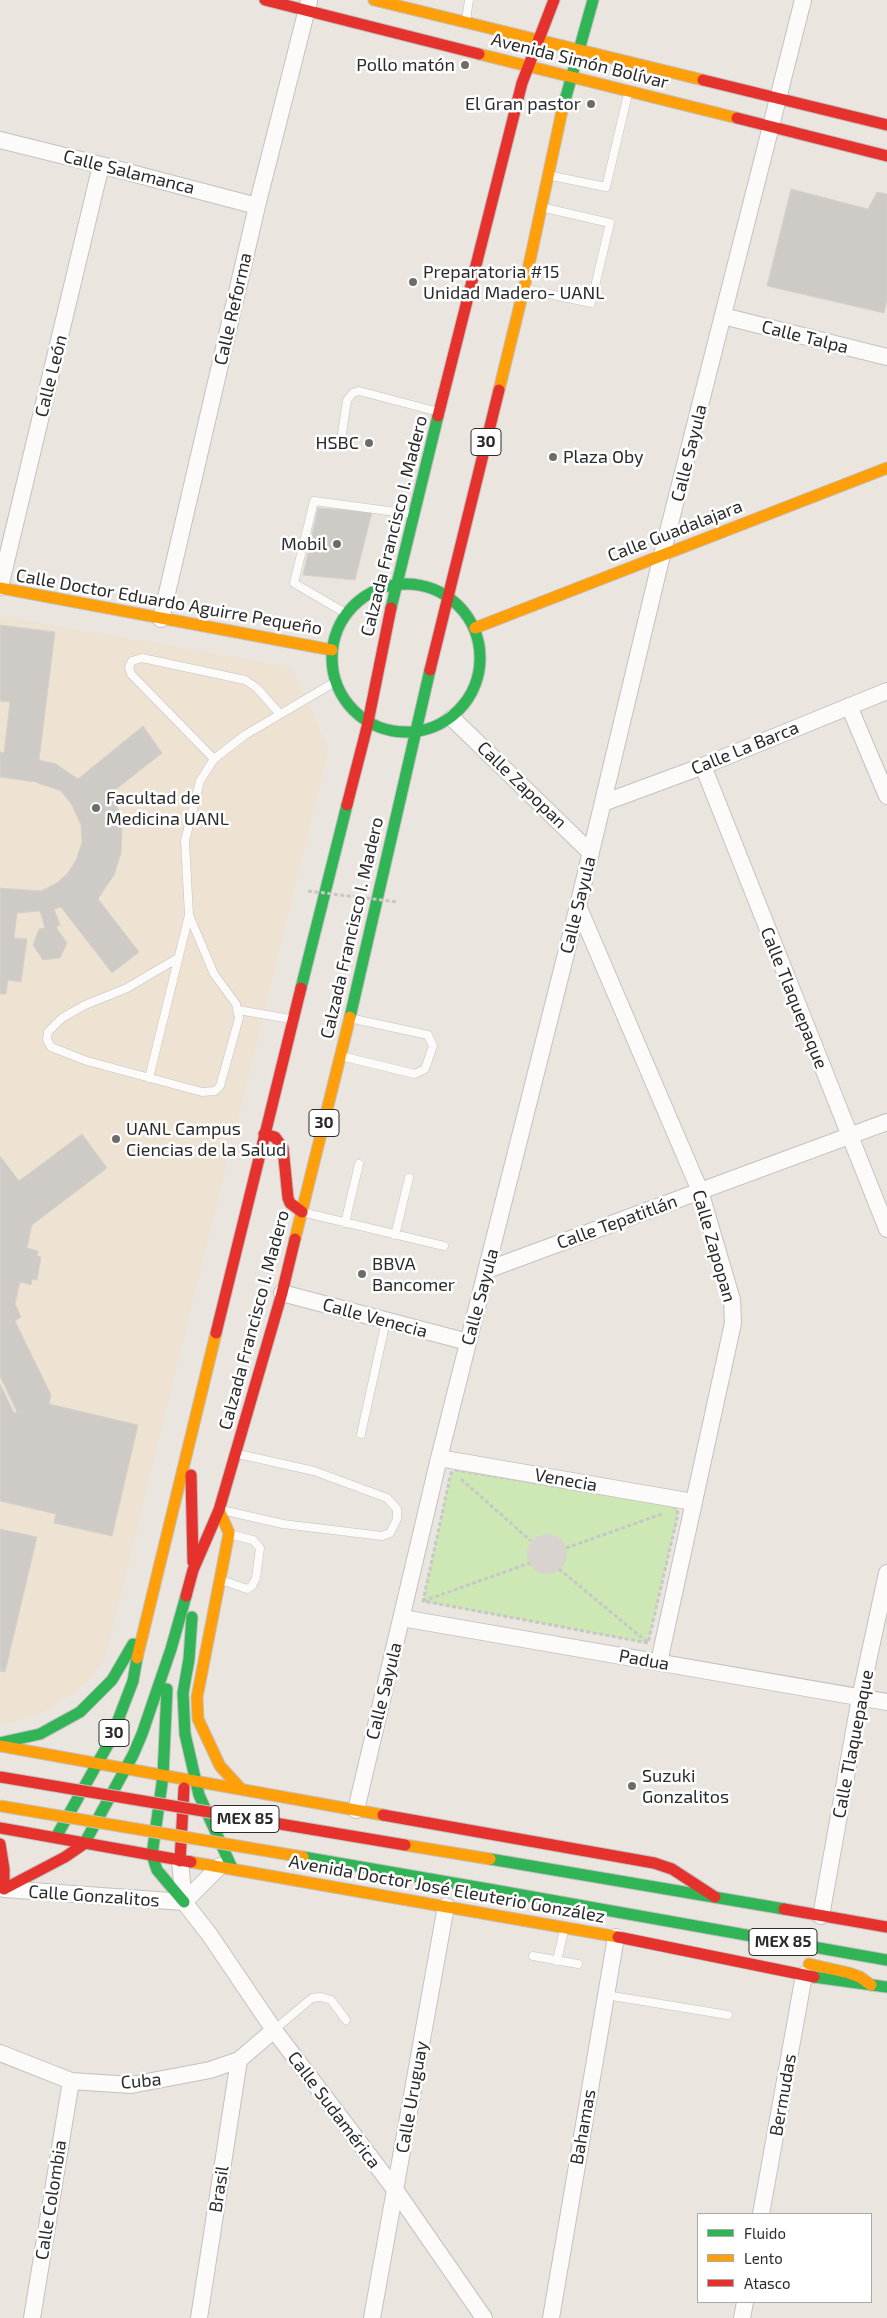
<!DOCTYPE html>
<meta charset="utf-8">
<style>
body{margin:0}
#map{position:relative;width:887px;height:2318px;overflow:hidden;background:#eae5df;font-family:"Exo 2",sans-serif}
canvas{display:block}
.legend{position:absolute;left:697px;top:2213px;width:175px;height:90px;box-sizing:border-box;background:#fff;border:1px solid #aaa;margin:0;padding:6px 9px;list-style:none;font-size:15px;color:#2b2b2b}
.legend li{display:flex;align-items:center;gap:10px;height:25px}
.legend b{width:25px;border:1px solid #aaa}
</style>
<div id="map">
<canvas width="887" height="2318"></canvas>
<ul class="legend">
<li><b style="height:6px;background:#30b455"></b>Fluido</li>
<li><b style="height:6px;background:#ff9f0a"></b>Lento</li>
<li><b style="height:6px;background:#e5322d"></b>Atasco</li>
</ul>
</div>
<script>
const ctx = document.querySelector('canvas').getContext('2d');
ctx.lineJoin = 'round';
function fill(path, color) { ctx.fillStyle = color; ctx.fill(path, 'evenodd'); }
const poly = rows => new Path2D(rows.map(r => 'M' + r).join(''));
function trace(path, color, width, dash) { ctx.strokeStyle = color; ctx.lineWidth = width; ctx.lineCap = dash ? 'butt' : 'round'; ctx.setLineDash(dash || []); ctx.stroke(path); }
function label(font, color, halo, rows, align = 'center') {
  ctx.font = font + ' "Exo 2",sans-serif'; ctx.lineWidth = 5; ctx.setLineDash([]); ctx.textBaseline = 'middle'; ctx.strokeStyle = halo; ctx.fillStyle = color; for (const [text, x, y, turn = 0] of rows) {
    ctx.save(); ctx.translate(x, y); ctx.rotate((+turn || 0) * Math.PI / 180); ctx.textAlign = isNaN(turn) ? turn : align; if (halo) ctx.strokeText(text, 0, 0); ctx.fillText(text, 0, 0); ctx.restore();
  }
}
const education = poly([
 [0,616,292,667,329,749,105,1660,87,1682,68,1697,44,1711,14,1722,0,1724]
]);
const green = poly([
 [455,1470,672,1505,677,1509,678,1514,648,1643,423,1601,451,1473]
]);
const plaza = poly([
 '527 1554a20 20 0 1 1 40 0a20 20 0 1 1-40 0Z'
]);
const building = poly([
 [791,189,868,209,877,192,887,194,887,300,884,313,767,286,791,189],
 [318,508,372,512,355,580,303,575,318,508],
 [0,625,55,632,39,760,56,764,78,779,143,726,162,753,110,794,119,811,122,829,121,853,114,875,98,899,139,952,112,973,61,907,54,909,60,925,56,927,67,943,60,958,43,960,33,945,39,929,45,928,40,911,17,913,14,938,27,939,21,982,8,980,6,994,0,994,0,888,41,891,57,883,68,873,76,860,82,842,81,825,72,805,61,791,35,782,0,777,0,752,4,753,10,702,0,701,0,625],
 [82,1134,107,1168,32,1225,27,1248,38,1251,37,1256,41,1257,37,1280,32,1279,31,1285,20,1282,15,1304,21,1317,15,1321,51,1395,49,1404,138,1425,112,1536,54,1523,56,1514,0,1501,0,1384,14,1413,17,1412,0,1376,0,1156,19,1181,82,1134],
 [0,1529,37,1537,5,1672,0,1671,0,1529]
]);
const path = poly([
 [455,1470,672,1505,677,1509,678,1514,648,1643,423,1601,451,1473,455,1470],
 [461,1479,531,1541],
 [566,1548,662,1514],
 [559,1569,647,1642],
 [423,1601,530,1563]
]);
const lane = poly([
 [466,20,469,0],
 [552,176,606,187,628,94],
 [526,289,591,303,610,223,545,208],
 [340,447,347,400,353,393,359,391,435,411],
 [347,614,294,583,314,501,411,514],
 [214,759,131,674,129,667,132,661,142,658,245,680,257,688,279,713],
 [178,958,127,988,85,1005,62,1018,48,1032,47,1039,51,1047,87,1061,202,1092,215,1091,220,1086,239,1018,236,1004,214,974,189,915,185,841,200,781,214,759,245,735,335,682],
 [238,1010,290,1019],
 [345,1057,415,1074,425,1069,433,1046,428,1035,354,1019],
 [149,1078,189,915],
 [306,1213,444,1246],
 [345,1223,359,1164],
 [395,1235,409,1178],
 [361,1434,386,1321],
 [226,1511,283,1524,382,1536,390,1533,397,1519,397,1509,387,1498,314,1471,238,1454],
 [224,1581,247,1589,252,1586,256,1578,260,1548,253,1540,233,1535],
 [533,1956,578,1964],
 [557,1961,564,1930],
 [606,1995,728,2015],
 [274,2030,312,1998,321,1997,331,2000,346,2020]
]);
const street = poly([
 [0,140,101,165,257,206],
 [723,316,887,357],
 [0,587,101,165],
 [161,619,257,206,309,1],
 [849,706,887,796],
 [452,718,591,853],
 [703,766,887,1229],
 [603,803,703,766,887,691],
 [578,906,700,1191,732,1300,733,1323,659,1662],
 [487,1270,887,1122],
 [282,1293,468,1342],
 [439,1458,693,1502],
 [402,1618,887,1702],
 [356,1810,439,1458,578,906,662,555,803,0],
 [180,1861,184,1902,209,1934,274,2030,396,2191,484,2318],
 [4,1889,184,1902],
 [184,1902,220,1866],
 [821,1916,860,1698,887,1573],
 [0,2053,71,2081,131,2085,210,2070,239,2060,274,2030],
 [761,2214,804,1975],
 [32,2318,71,2081],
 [199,2318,239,2060],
 [372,2318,446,1906],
 [551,2318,616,1937],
 [742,2318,745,2302]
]);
const fast = poly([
 [562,111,593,0],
 '332 658a74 74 0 1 1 148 0a74 74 0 1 1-148 0Z',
 [391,608,438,416],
 [301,988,347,805],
 [350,1017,430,670],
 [192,1617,189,1659,183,1693,185,1734,199,1795,232,1868],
 [167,1689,163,1776,152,1855,157,1870,184,1902],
 [0,1743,40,1734,80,1712,112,1680,133,1644],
 [56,1837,110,1741,133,1681,137,1658],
 [84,1844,133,1755,142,1734,171,1649,186,1596],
 [490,1859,784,1909],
 [488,1889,887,1960],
 [814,1977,887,1987]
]);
const slow = poly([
 [374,0,703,80],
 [479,54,737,118],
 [499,390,524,288,562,111],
 [0,588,332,650],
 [475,628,887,468],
 [295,1239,350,1017],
 [219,1510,229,1533,197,1697,198,1719,220,1766,241,1789],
 [137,1658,216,1333],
 [0,1746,383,1815],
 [191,1862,618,1937],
 [809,1964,849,1973,860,1977,871,1985]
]);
const jam = poly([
 [265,0,479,54],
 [703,80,887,125],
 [737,118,887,156],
 [438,416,522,83,554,0],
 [430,670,499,390],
 [347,805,367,727,391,608],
 [264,1134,275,1137,283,1148,288,1198,290,1203,302,1212],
 [216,1333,301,988],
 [191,1475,193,1562],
 [186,1596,193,1570,219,1510,282,1293,295,1239],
 [383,1815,654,1863,672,1869,715,1897],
 [0,1828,191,1862],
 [0,1844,4,1869,4,1889],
 [180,1861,184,1788],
 [4,1889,65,1857,84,1844],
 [784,1909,887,1927],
 [618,1937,814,1977]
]);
const pathBridge = poly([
 [308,891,398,902]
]);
const fastBridge = poly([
 [303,1857,488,1889]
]);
const slowBridge = poly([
 [0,1806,303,1857],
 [405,1845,490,1859]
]);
const jamBridge = poly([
 [0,1777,405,1845]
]);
const markers = [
 [465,65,5,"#6e6c6a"],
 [591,104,5,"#6e6c6a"],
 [413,282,5,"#6e6c6a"],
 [369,443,5,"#6e6c6a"],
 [553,457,5,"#6e6c6a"],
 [337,544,5,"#6e6c6a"],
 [96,808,5,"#6e6c6a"],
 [116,1139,5,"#6e6c6a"],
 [362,1274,5,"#6e6c6a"],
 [632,1786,5,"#6e6c6a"]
];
const shields = [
 [486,442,30],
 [324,1123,30],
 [114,1733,30],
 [245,1819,68],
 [783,1942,68]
];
const shieldNames = [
 ["30",486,442],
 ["30",324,1123],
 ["30",114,1733],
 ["MEX 85",245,1819],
 ["MEX 85",783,1942]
];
const streetNames = [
 ["Avenida Simón Bolívar",580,61,14],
 ["Calle Salamanca",129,172,14],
 ["Calle Reforma",233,309,-77],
 ["Calle Talpa",805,337,14],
 ["Calle León",51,376,-76],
 ["Calle Sayula",689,453,-76],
 ["Calzada Francisco I. Madero",394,526,-76],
 ["Calle Guadalajara",675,531,-21],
 ["Calle Doctor Eduardo Aguirre Pequeño",169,602,10],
 ["Calle La Barca",745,748,-22],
 ["Calle Zapopan",522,785,44],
 ["Calle Sayula",578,905,-76],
 ["Calzada Francisco I. Madero",352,928,-77],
 ["Calle Tlaquepaque",794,998,68],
 ["Calle Tepatitlán",617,1222,-20],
 ["Calle Zapopan",714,1246,74],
 ["Calle Sayula",480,1297,-75],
 ["Calle Venecia",375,1318,15],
 ["Calzada Francisco I. Madero",254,1320,-75],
 ["Venecia",566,1480,10],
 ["Padua",644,1660,10],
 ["Calle Sayula",384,1691,-76],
 ["Calle Tlaquepaque",853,1744,-79],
 ["Avenida Doctor José Eleuterio González",447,1889,10],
 ["Calle Gonzalitos",94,1896,4],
 ["Cuba",141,2081,-5],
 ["Bermudas",783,2095,-80],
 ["Calle Uruguay",412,2097,-80],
 ["Calle Sudamérica",334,2110,53],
 ["Bahamas",583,2127,-80],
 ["Brasil",219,2189,-81],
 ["Calle Colombia",51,2200,-81]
];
const poiNames = [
 ["Pollo matón",455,65,"right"],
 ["El Gran pastor",581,104,"right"],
 ["Preparatoria #15",423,272],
 ["Unidad Madero- UANL",423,293],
 ["HSBC",359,443,"right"],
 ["Plaza Oby",563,457],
 ["Mobil",327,544,"right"],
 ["Facultad de",106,798],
 ["Medicina UANL",106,819],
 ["UANL Campus",126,1129],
 ["Ciencias de la Salud",126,1150],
 ["BBVA",372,1264],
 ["Bancomer",372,1285],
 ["Suzuki",642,1776],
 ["Gonzalitos",642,1797]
];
fill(education, '#eee3d3');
fill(green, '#cde8b4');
fill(plaza, '#d8d3ce');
fill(building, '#cecbc7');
trace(building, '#d5d1cb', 1);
trace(lane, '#c3c1c1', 9);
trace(street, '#c3c1c1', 18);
trace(fast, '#c3c1c1', 13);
trace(slow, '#c3c1c1', 13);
trace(jam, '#c3c1c1', 13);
trace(path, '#c8c7c7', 3, [4, 2.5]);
trace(lane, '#fcfbfa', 8);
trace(street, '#fcfbfa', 16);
trace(fast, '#30b455', 11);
trace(slow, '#ff9f0a', 11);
trace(jam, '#e5322d', 11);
trace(fastBridge, '#c5c3c1', 13, []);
trace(slowBridge, '#c5c3c1', 13, []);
trace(jamBridge, '#c5c3c1', 13, []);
trace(pathBridge, '#c8c7c7', 3, [4, 2.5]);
trace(fastBridge, '#30b455', 11);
trace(slowBridge, '#ff9f0a', 11);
trace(jamBridge, '#e5322d', 11);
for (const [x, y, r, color] of markers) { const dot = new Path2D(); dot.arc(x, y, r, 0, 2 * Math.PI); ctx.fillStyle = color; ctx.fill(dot); trace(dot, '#fff', 2); }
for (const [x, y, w] of shields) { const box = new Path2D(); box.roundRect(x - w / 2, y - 13.5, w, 27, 4); ctx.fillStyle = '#fff'; ctx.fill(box); trace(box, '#2b2b2b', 1); }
label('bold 16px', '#2b2b2b', null, shieldNames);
label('18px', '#2b2b2b', '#fff', streetNames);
label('18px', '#2b2b2b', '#fff', poiNames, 'left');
</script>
